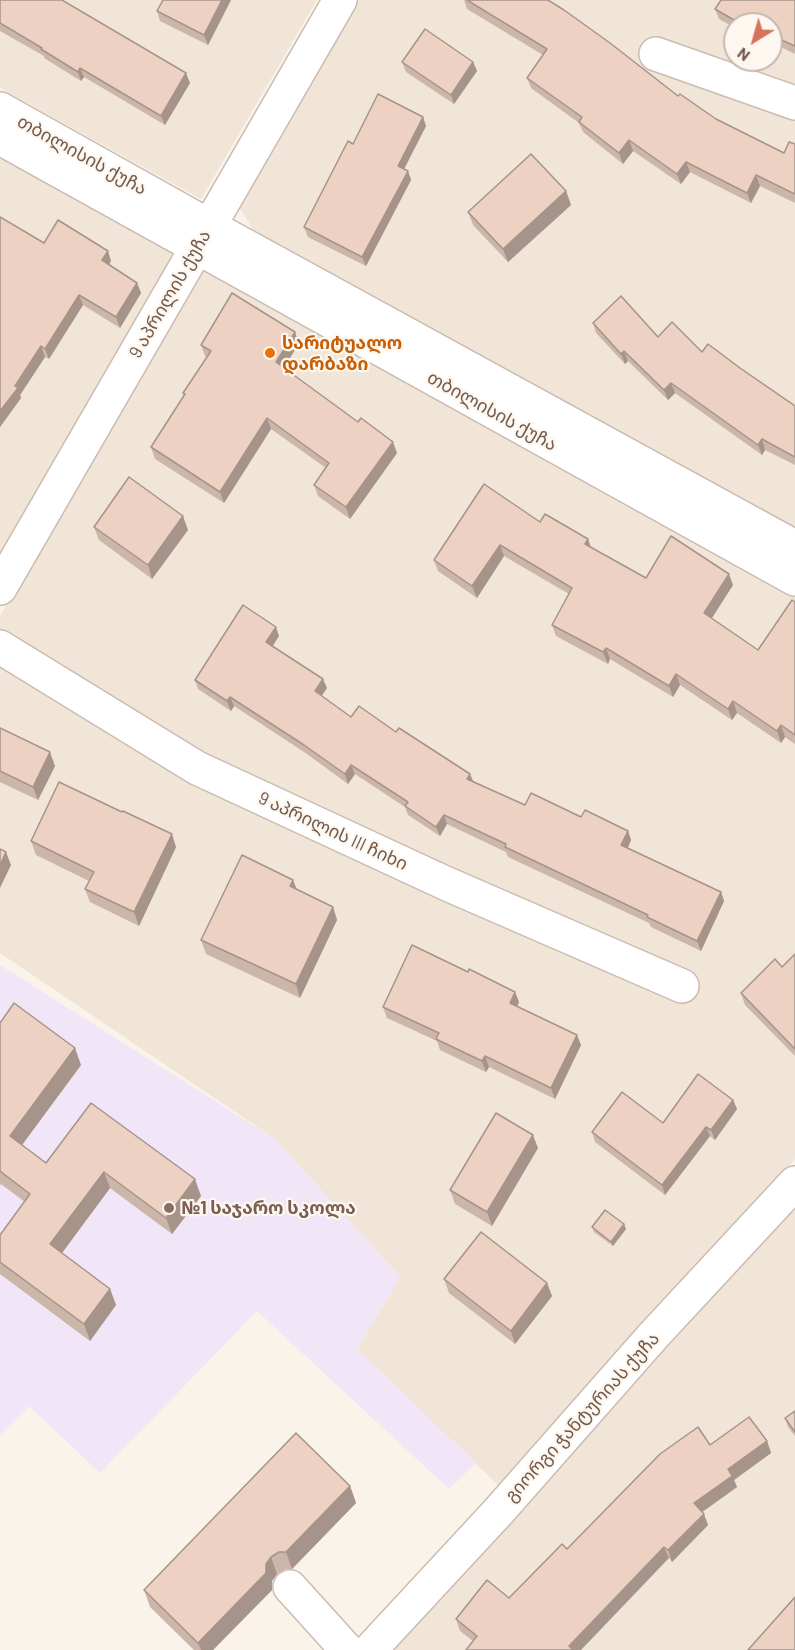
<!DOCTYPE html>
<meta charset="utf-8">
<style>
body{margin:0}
#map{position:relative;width:795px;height:1650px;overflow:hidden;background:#faf3e9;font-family:Barlow,sans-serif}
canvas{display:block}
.north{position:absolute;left:723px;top:12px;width:60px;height:60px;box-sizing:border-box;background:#fdf7ef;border:2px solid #c5b8af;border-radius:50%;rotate:217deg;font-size:16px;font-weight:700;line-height:24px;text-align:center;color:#725a4f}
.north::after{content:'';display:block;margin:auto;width:21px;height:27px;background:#d7725c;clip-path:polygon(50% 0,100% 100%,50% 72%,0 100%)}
</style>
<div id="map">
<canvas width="795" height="1650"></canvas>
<div class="north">N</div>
</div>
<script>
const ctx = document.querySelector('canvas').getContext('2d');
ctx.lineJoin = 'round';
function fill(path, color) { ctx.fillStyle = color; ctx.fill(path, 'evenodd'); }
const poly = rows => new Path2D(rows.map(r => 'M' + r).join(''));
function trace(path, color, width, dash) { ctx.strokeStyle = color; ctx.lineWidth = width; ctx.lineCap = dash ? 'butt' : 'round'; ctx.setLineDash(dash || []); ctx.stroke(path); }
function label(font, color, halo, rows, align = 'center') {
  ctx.font = font + ' Barlow,"Noto Sans Georgian",sans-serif'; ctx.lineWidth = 4.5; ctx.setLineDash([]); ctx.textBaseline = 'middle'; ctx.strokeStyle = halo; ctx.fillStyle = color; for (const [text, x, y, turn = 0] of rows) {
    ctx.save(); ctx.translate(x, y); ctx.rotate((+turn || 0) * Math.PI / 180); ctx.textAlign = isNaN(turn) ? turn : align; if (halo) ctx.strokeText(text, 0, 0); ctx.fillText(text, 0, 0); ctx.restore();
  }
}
const residential = poly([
 [0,0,317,0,201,199,0,88],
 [358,0,795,0,795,531,254,231,240,208],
 [735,24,771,24,771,60,735,60],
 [0,155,178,255,0,558],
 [204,266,795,591,795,1159,500,1487,357,1349,400,1277,275,1139,0,953,0,616],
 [795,1203,795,1650,390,1650]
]);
const education = poly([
 [0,965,275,1139,400,1277,357,1349,476,1463,449,1489,257,1311,100,1473,29,1406,0,1435]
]);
const minor = poly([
 [656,54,795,103],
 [0,109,209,226,795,547],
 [0,138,795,579],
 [0,588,340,0],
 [0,647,197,768,445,883,682,986],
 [290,1587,347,1650],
 [370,1650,498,1512,653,1336,795,1183]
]);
const wall = poly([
 [0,0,190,83,165,125,84,77,81,81,44,58,44,56,0,31],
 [163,0,231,0,208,45,160,21,157,11],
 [464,0,548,0,678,96,716,119,784,153,795,144,795,203,760,186,751,203,690,172,681,184,633,151,623,164,583,132,579,123,531,88,527,78,543,55,467,9],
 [795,0,795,54,771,42,771,24,735,24,735,28,719,19,715,9],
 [402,62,473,62,477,71,454,104,406,72],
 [423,117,426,126,404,169,408,171,411,180,366,266,308,237,304,227,353,144],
 [566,191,571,205,508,262,473,225,468,212],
 [0,217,44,243,111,261,109,265,137,283,141,293,120,328,83,305,49,359,45,357,20,395,21,398,0,427],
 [593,323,658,337,702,352,740,368,795,406,795,465,765,450,762,455,675,393,668,400,628,361,625,364,596,333],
 [299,343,284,368,397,453,350,519,318,496,314,485,326,468,271,429,224,503,155,459,151,447,184,396,183,393,207,357,205,356,201,345],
 [540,522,588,539,591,548,646,578,733,585,712,618,758,650,795,602,795,744,785,737,781,743,737,713,732,720,680,685,673,697,610,659,608,664,556,636,552,625,569,594,504,556,477,598,438,571,434,560],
 [94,527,188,530,152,579,99,540],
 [279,636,273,646,327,688,321,696,351,717,396,732,473,781,525,805,581,817,628,831,631,840,628,848,721,892,724,901,701,951,651,927,649,923,508,857,506,852,447,824,440,836,408,815,405,807,355,774,348,784,307,754,234,706,231,711,198,689,195,680],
 [0,728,55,766,38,800,0,782],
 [31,841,176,847,139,926,90,902,85,889,89,881,36,855],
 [293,880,297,890,333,907,337,920,300,998,206,954,201,940],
 [795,954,795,1056,745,1005,741,993,782,967],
 [468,972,515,992,519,1002,517,1006,581,1045,555,1099,489,1067,486,1072,440,1050,437,1041,387,1018,383,1007],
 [0,1023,81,1065,22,1145,46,1163,91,1103,201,1196,172,1234,110,1188,62,1253,110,1289,116,1305,90,1341,0,1274,0,1235,25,1202,1,1184,0,1186],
 [733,1100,737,1109,715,1140,710,1136,665,1195,595,1142,592,1132,663,1123],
 [538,1148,492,1226,455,1204,450,1190],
 [624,1224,626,1229,613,1246,594,1232,592,1227],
 [444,1279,547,1283,552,1296,515,1344,449,1293],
 [795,1411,795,1436,788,1427,785,1418],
 [767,1441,771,1453,734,1480,737,1487,702,1512,708,1525,672,1562,669,1558,473,1641,460,1631,456,1619,509,1598,567,1549,710,1445],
 [350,1486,356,1503,292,1569,286,1569,277,1574,272,1581,272,1590,213,1650,194,1650,150,1607,144,1590]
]);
const shadedWall = poly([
 [222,0,231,0,208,45,204,35],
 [473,62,477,71,454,104,451,95],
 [80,68,84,77,81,81,78,72],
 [186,73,190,83,165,125,161,116],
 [423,117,426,126,401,175,398,166],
 [629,140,633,151,623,164,619,153],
 [686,162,690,172,681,184,677,174],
 [408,171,411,180,366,266,362,257],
 [756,175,760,186,751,203,747,193],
 [566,191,571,205,508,262,503,249],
 [108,251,111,261,105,271,102,260],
 [137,283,141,293,120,328,116,317],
 [79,295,83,305,49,359,45,349],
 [295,332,299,343,280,374,276,362],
 [41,346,45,357,20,395,21,398,0,427,0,411],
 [624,351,628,361,625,364,621,354],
 [671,383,675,393,668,400,664,390],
 [267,418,271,429,224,503,220,492],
 [762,439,765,450,762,455,758,445],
 [393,442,397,453,350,519,346,507],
 [183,516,188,530,152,579,148,565],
 [588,539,592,551,585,544],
 [500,545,504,556,477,598,472,586],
 [729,574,733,585,708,624,704,613],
 [276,627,279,636,269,651,266,642],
 [606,648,610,659,608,664,603,652],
 [676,674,680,685,673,697,669,686],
 [323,679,327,688,318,701,315,691],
 [230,697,234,706,231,711,227,701],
 [733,701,737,713,732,720,728,709],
 [781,725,785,737,781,743,777,731],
 [50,752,55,766,38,800,33,787],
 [351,765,355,774,348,784,345,774],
 [470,774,474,783,467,779],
 [444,815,447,824,440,836,436,827],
 [628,831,631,840,625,854,621,845],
 [172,834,176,847,139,926,134,912],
 [6,852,11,865,0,888,0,865],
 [293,880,298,893,290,886],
 [721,892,724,901,701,951,697,941],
 [333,907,337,920,300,998,296,984],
 [515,992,519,1002,514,1014,510,1003],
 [577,1035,581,1045,555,1099,551,1088],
 [75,1048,81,1065,16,1153,10,1136],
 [485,1056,489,1067,486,1072,482,1061],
 [733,1100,737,1109,715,1140,711,1130],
 [706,1127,710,1136,665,1195,662,1185],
 [533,1135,538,1148,492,1226,487,1212],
 [104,1172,110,1188,56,1261,50,1244],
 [195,1179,201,1196,172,1234,166,1218],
 [624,1224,626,1229,613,1246,611,1242],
 [547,1283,552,1296,515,1344,511,1331],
 [110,1289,116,1305,90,1341,84,1324],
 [767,1441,771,1453,734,1480,737,1487,698,1515,694,1503,728,1469],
 [350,1486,356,1503,292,1569,286,1552],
 [704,1514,708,1525,672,1562,668,1550],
 [664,1547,669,1558,581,1650,570,1650,569,1646],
 [271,1557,277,1574,272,1581,272,1590,213,1650,201,1650,198,1643,266,1564]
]);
const building = poly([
 [0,0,62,0,186,73,161,116,80,68,78,72,41,49,42,48,0,23,0,0],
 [163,0,222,0,204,35,157,11,163,0],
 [467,0,548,0,564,10,610,43,678,96,680,94,716,119,784,153,789,142,795,144,795,194,756,175,747,193,686,162,677,174,629,140,619,153,579,122,582,117,527,78,547,49,467,0],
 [721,0,795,0,795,46,771,35,771,24,741,24,715,9,721,0],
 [425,29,473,62,451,95,402,62,425,29],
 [378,94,423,117,398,166,408,171,362,257,304,227,348,141,353,144,378,94],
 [531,154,566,191,503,249,468,212,531,154],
 [0,217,44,243,58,220,108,251,102,260,137,283,116,317,79,295,45,349,41,346,15,386,18,388,0,411,0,217],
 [232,293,295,332,276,362,358,422,361,418,393,442,346,507,314,485,329,463,267,418,220,492,151,447,185,394,183,393,211,351,201,345,232,293],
 [621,296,658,337,672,322,702,352,708,344,740,368,795,406,795,457,762,439,758,445,671,383,664,390,624,351,621,354,593,323,621,296],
 [129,477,183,516,148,565,94,527,129,477],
 [484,484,540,522,545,514,588,539,585,544,646,578,671,536,729,574,704,613,758,650,792,600,795,602,795,735,781,725,777,731,733,701,728,709,676,674,669,686,606,648,603,652,552,625,572,588,500,545,472,586,434,560,484,484],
 [243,605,276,627,266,642,323,679,315,691,351,717,359,706,396,732,399,728,470,774,467,779,525,805,531,793,581,817,585,810,628,831,621,845,721,892,697,941,647,917,648,915,505,847,506,844,444,815,436,827,405,806,408,802,351,765,345,774,304,745,230,697,227,701,195,680,243,605],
 [0,728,50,752,33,787,0,771,0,728],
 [59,782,122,812,123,811,172,834,134,912,85,889,94,872,31,841,59,782],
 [0,849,6,852,0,865,0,849],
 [242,855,293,880,290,886,333,907,296,984,201,940,242,855],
 [412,945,468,972,469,969,515,992,510,1003,577,1035,551,1088,485,1056,482,1061,436,1039,439,1033,383,1007,412,945],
 [795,954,795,1049,741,993,775,959,782,967,795,954],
 [14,1003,75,1048,10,1136,46,1163,91,1103,195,1179,166,1218,104,1172,50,1244,110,1289,84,1324,0,1262,0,1235,30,1194,0,1171,0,1023,14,1003],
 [698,1074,733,1100,711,1130,706,1127,662,1185,592,1132,622,1092,663,1123,698,1074],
 [496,1113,533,1135,487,1212,450,1190,496,1113],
 [605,1210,624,1224,611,1242,592,1227,605,1210],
 [481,1232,547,1283,511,1331,444,1279,481,1232],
 [795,1411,795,1432,785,1418,795,1411],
 [749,1417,767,1441,728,1469,732,1476,694,1503,704,1514,668,1550,664,1547,569,1646,573,1650,466,1650,477,1636,456,1619,487,1580,509,1598,562,1544,567,1549,660,1454,698,1427,710,1445,749,1417],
 [296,1433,350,1486,286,1552,279,1552,271,1557,266,1564,266,1573,198,1643,144,1590,296,1433],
 [795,1597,795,1650,748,1650,795,1597]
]);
const markers = [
 [270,353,6,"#e8710a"],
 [169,1208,6,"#8d6e63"]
];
const streetNames = [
 ["თბილისის ქუჩა",82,155,29],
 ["9 აპრილის ქუჩა",170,294,-60],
 ["თბილისის ქუჩა",492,411,29],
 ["9 აპრილის III ჩიხი",333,831,25],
 ["გიორგი ჭანტურიას ქუჩა",582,1417,-48]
];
const foodNames = [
 ["სარიტუალო",282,343],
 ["დარბაზი",282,364]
];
const educationNames = [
 ["№1 საჯარო სკოლა",181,1208]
];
fill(residential, '#f1e5d8');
fill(education, '#f0e6f7');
trace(minor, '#ccbbb0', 36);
trace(minor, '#fff', 33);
fill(wall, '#ccb5a9');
fill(shadedWall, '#a69389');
fill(building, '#edd2c4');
trace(building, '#a69389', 1.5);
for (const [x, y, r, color] of markers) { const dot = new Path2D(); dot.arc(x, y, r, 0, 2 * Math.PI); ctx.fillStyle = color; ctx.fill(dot); trace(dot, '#fdf7ef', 2); }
label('18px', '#725a4f', '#fdf7ef', streetNames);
label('bold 18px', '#c56008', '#fdf7ef', foodNames, 'left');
label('bold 18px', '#785e54', '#fdf7ef', educationNames, 'left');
</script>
